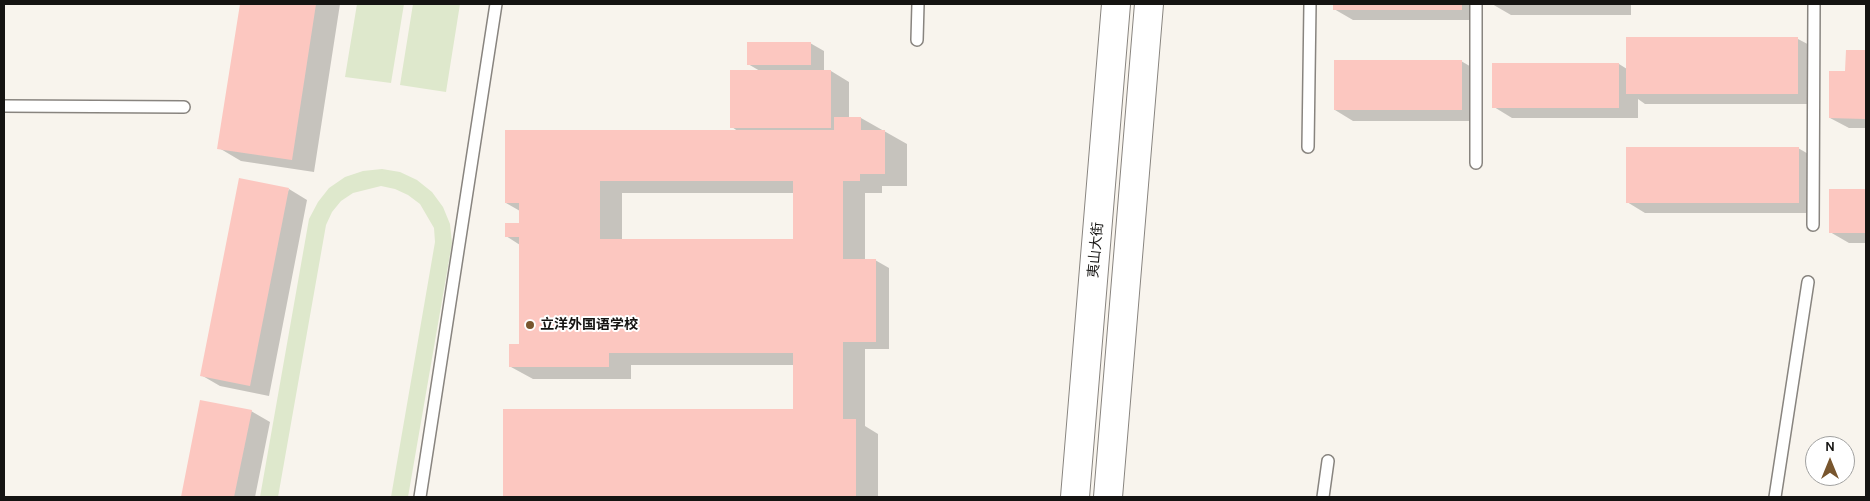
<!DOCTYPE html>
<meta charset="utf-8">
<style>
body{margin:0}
#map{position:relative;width:1870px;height:501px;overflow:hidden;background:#f8f4ed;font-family:Karla,sans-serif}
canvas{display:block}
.frame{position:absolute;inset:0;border:5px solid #151412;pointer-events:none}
.north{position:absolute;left:1805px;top:436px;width:50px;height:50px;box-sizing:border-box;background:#fff;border:1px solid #a1a1a0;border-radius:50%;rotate:0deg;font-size:14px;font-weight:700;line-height:20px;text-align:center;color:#151412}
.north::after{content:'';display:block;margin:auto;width:18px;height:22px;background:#78562e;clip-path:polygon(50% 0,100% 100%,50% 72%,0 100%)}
</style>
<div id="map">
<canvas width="1870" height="501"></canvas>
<div class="frame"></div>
<div class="north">N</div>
</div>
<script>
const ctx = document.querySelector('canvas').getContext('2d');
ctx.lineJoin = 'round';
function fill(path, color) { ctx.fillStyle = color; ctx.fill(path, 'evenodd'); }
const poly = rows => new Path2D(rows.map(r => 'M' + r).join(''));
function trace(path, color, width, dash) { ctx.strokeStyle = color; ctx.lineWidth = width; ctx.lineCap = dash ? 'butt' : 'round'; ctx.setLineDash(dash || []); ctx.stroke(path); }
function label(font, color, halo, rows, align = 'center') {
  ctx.font = font + ' Karla,"Noto Sans SC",sans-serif'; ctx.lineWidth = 4; ctx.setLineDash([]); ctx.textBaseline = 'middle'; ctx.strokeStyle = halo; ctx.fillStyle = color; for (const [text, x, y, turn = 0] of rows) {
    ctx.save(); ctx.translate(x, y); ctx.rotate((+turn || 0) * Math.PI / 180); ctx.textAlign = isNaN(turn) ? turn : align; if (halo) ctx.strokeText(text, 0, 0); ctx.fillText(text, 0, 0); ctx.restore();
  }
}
const green = poly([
 [357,4,404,4,391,83,345,77],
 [413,4,460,4,446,92,400,85],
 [382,169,400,172,417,180,432,192,443,207,450,224,452,243,408,497,391,497,435,242,434,228,420,204,408,195,395,189,381,186,353,193,341,201,332,212,326,225,278,497,260,497,309,219,318,202,329,188,345,177,363,171]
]);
const shadow = poly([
 [241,4,340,4,314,172,241,161,219,148],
 [1334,4,1480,4,1480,20,1353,20,1334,9],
 [1492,4,1631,4,1631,15,1511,15],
 [1647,4,1821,4,1821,5,1649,5],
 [1798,39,1817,49,1817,104,1645,104,1638,99,1638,118,1512,118,1494,107,1619,64,1627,69],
 [810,43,824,51,824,71,831,71,849,82,849,118,861,118,907,144,907,186,882,186,882,193,865,193,865,260,875,260,889,268,889,349,865,349,865,426,878,434,878,497,505,497,505,411,794,411,794,365,631,365,631,379,533,379,511,367,520,345,520,245,506,236,520,224,520,211,506,203,739,132,732,127,760,71,748,64],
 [622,193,794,193,794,240,622,240],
 [1847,51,1866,52,1866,128,1849,128,1830,118,1847,72],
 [1461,61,1480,72,1480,121,1353,121,1335,110],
 [1798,148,1817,159,1817,213,1645,213,1627,202],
 [289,189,307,200,269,396,220,386,201,375],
 [1830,190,1866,190,1866,243,1849,243,1830,232],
 [201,401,251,411,270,422,255,497,182,497]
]);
const building = poly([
 [240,4,316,4,292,160,217,149],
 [1333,4,1462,4,1462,10,1333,10],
 [1626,37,1798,37,1798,94,1626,94],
 [747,42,811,42,811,65,747,65],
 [1846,50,1866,50,1866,119,1829,118,1829,71,1845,71],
 [1334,60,1462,60,1462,110,1334,110],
 [1492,63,1619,63,1619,108,1492,108],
 [730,70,831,70,831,128,730,128],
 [834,117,861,117,861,130,885,130,885,174,860,174,860,181,843,181,843,259,876,259,876,342,843,342,843,419,856,419,856,497,503,497,503,409,793,409,793,353,609,353,609,367,509,367,509,344,519,344,519,237,505,237,505,223,519,223,519,203,505,203,505,130,834,130],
 [600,181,793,181,793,239,600,239],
 [1626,147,1799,147,1799,203,1626,203],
 [239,178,289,188,250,386,200,376],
 [1829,189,1866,189,1866,233,1829,233],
 [200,400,252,410,234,497,181,497]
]);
const lane = poly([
 [917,40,918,4],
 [4,106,184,107],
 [1308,147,1310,4],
 [1476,163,1476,4],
 [1813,225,1814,4],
 [420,497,496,4],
 [1323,497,1328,461],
 [1775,497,1808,282]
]);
const secondary = poly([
 [1075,497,1116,4],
 [1108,497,1149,4]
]);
const markers = [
 [530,325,5,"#78562e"]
];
const streetNames = [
 ["夷山大街",1096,250,-85]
];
const poiNames = [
 ["立洋外国语学校",540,325]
];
fill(green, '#dee8cc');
fill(shadow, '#0003');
fill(building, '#fcc7c0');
trace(lane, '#88847f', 14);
trace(secondary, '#88847f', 30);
trace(lane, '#fff', 11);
trace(secondary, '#fff', 28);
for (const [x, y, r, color] of markers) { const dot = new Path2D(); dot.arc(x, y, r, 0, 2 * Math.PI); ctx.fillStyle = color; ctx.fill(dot); trace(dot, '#fff', 2); }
label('14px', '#151412', '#fff', streetNames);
label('bold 14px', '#151412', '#fff', poiNames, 'left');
</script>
